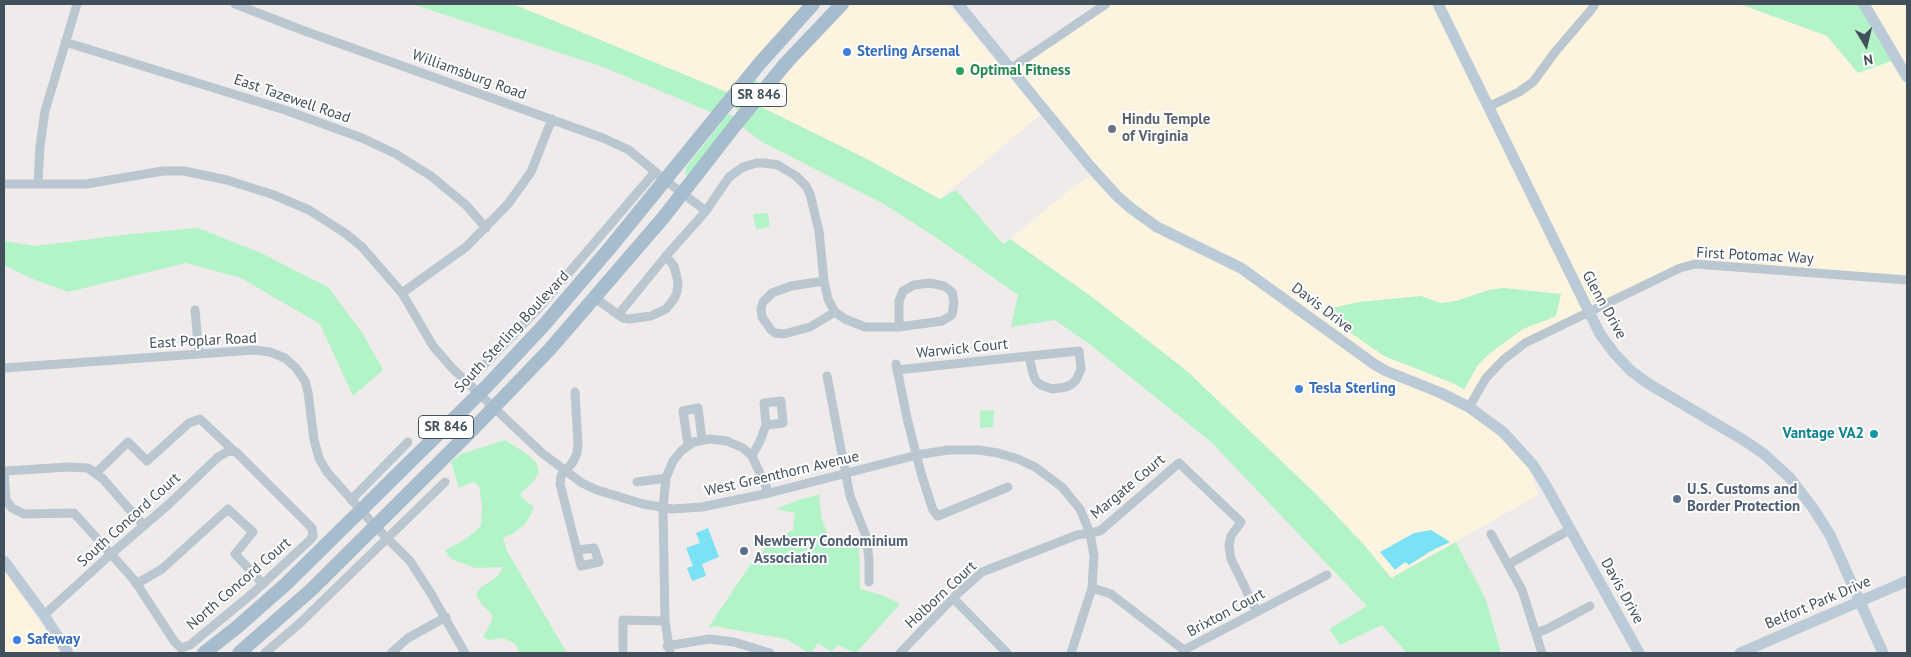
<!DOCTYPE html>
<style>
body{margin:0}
#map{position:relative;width:1911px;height:657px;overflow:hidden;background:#efebeb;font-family:"PT Sans",sans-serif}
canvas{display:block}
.frame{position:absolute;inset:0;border:5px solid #42505b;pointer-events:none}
.north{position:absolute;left:1841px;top:20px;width:50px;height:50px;-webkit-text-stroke:4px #fff;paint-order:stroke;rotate:171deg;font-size:14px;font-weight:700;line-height:20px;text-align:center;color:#42505b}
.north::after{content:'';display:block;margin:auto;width:18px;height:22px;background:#42505b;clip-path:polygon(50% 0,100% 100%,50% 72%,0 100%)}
</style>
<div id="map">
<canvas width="1911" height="657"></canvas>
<div class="frame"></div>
<div class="north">N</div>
</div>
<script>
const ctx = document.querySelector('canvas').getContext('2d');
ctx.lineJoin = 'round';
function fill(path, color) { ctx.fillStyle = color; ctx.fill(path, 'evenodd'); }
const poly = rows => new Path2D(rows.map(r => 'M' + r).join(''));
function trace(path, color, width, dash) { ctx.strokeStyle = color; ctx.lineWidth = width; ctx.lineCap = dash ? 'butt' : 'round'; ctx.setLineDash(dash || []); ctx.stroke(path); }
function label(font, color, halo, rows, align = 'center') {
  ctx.font = font + ' "PT Sans",sans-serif'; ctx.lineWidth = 4; ctx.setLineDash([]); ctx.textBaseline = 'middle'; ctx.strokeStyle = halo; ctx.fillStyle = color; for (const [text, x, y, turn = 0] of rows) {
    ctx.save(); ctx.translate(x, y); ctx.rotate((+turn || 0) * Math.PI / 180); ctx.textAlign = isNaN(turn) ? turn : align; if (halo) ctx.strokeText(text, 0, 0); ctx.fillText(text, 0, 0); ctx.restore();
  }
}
const commercial = poly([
 [513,4,813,4,734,95],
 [842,4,948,4,1041,114,940,199,867,159,753,103],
 [1106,4,1740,4,1827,36,1859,73,1864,4,1907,4,1907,280,1695,264,1588,312,1503,360,1469,407,1386,371,1259,280,1144,219,1010,69],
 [1504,288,1561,294,1549,320,1539,322,1523,329,1490,353,1477,366,1464,390,1455,384,1384,356,1329,317,1359,302,1421,296,1441,303,1456,301,1489,290],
 [1090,177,1114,200,1147,225,1250,279,1355,356,1439,394,1492,429,1529,466,1538,495,1391,578,1365,546,1318,496,1188,372,1092,297,1010,239,1077,184],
 [4,570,6,572,60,653,4,653]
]);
const green = poly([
 [412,4,513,4,729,93,713,113,603,67],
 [1740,4,1864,4,1897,59,1858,73,1827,36],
 [753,78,762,85,743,111,730,106],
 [753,103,867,159,940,199,956,190,1003,244,1010,239,1092,297,1188,372,1318,496,1365,546,1391,578,1456,542,1486,600,1501,653,1407,653,1382,625,1340,645,1329,629,1367,606,1211,442,1092,346,1055,320,1011,327,1018,295,934,236,882,203,762,142,737,123],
 [725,113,736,117,688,175,685,175,686,167,721,123],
 [768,213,770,227,756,229,753,214],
 [198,228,261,253,328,287,363,334,383,370,353,396,320,324,241,278,186,263,68,292,30,278,4,265,4,241,36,246,131,234],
 [1504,288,1561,294,1556,316,1523,329,1490,353,1477,366,1464,390,1455,384,1384,356,1328,317,1332,308,1359,302,1421,296,1441,303,1456,301,1489,290],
 [994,410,993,427,980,428,980,411],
 [505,440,524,452,536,462,539,472,534,481,520,494,523,499,534,507,531,514,525,524,514,533,503,538,507,551,567,653,520,653,515,644,503,638,489,640,483,637,493,618,490,612,481,604,476,595,480,588,498,576,503,567,475,568,451,559,445,550,466,539,481,526,482,505,479,486,473,482,459,488,451,462,461,454],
 [821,494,819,499,822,520,831,542,851,543,859,546,860,589,882,595,900,604,856,653,837,645,832,652,818,643,811,653,809,653,786,639,714,626,708,628,750,565,769,544,793,530,795,513,776,509,801,499]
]);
const water = poly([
 [708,528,719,557,702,564,706,576,692,581,687,568,693,566,686,548,700,543,696,533],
 [1431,530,1450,542,1431,551,1409,565,1405,562,1395,570,1380,552,1414,533]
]);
const street = poly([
 [235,4,302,30,603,138,629,150,665,180,706,211],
 [65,42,285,110,362,138,396,154,431,176,466,205,486,228],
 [1010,69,1106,4],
 [1488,107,1519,92,1533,82,1555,52,1591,10,1595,4],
 [4,184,86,184,163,171,184,171,227,180,274,195,309,210,345,233,362,247,402,293,433,346,452,368,542,453,582,483,597,490,643,504,672,509,702,507,769,493,917,455,948,450,979,450,998,453,1018,459,1035,467,1062,487,1080,509,1090,533,1094,556,1092,588,1071,653],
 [38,184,40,146,45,111,77,4],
 [824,281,791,286,772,293,763,302,761,309,762,317,771,330,775,333,784,334,810,327,835,312],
 [930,283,944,286,952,292,954,302,952,315,942,321,899,327,899,301,903,291,914,285,930,283],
 [402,293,466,247,508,204,531,172,552,119],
 [595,298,623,318,629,319,651,316,666,309,674,299,677,292,678,282,674,266,666,256],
 [195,310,199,354],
 [618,315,666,256,706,211,729,177,743,167,757,163,764,163,778,165,796,176,806,186,810,194,819,231,824,281,828,299,835,312,845,319,865,327,899,327],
 [1079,351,1081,369,1076,380,1072,384,1066,387,1052,389,1041,385,1036,381,1033,374,1029,356,1079,351],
 [896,364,907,418,921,473,933,510,938,516,1008,487],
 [4,368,254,350,270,352,285,358,296,368,305,381,308,392,314,440,319,458,327,472,375,526,410,561,430,592,465,653],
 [897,370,1029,356],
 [827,376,850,496,866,536,869,560,869,582],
 [468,382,537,310,655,172],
 [575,392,578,444,577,453,573,462,561,476,560,484,581,566,599,562,594,548,577,550],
 [781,401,783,423,766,425,764,403,781,401],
 [1469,407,1486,378,1503,360,1525,343,1680,268,1695,264,1907,280],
 [688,445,683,411,698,408,702,439],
 [752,456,760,441,766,425],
 [4,471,6,500,12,508,24,514,74,513,111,554,135,581,174,641,181,648,190,645,253,593,310,540,313,536,312,528,236,452,229,451,218,457,169,504,111,554,44,615],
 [4,471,69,467,88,468,103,479,144,526],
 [96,473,128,442,147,461,189,423,200,419,234,451],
 [637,482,666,478],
 [351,500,408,442],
 [1491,534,1522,590,1542,653],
 [1509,564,1571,529],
 [136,584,162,569,228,509,253,532,235,554,263,584],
 [1092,588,1111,594,1184,650,1327,575],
 [953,598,1007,653],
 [1536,633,1547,629,1590,606],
 [667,646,709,639,734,642,770,653],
 [623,649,623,620,665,621],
 [265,653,299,624,445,482],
 [391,653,408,638,446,617],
 [670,653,665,621,663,508,666,478,673,461,682,450,694,442,710,439,727,441,743,448,752,456,769,493],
 [900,653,953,598,982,572,1077,535,1100,531,1179,463,1241,522,1231,536,1229,545,1231,559,1257,612]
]);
const secondary = poly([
 [958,4,1089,165,1117,196,1132,209,1157,227,1241,268,1374,364,1386,371,1441,393,1469,407,1503,432,1533,465,1545,484,1639,653],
 [1438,4,1600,334,1614,353,1631,371,1649,384,1745,441,1764,454,1790,478,1813,508,1830,535,1883,653],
 [1864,4,1907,77],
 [4,561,44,615,68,653],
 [1740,653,1907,581]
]);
const primary = poly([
 [204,653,236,628,286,584,487,386,544,325,609,249,760,63,813,4],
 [239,653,311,590,474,428,550,349,663,218,737,123,786,63,842,4]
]);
const markers = [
 [847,52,5,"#3f7fe0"],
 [960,71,5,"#2e9e5b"],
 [1112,129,5,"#6b7280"],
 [1299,389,5,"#3f7fe0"],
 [1874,434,5,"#0f9aa8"],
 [1677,499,5,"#5c6f8a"],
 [744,551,5,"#5c6f8a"],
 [17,640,5,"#3f7fe0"]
];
const shields = [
 [759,95,55],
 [446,427,55]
];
const shieldNames = [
 ["SR 846",759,95],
 ["SR 846",446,427]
];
const shopNames = [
 ["Sterling Arsenal",857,52],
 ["Tesla Sterling",1309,389],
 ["Safeway",27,640]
];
const leisureNames = [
 ["Optimal Fitness",970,71]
];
const streetNames = [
 ["Williamsburg Road",469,75,20],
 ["East Tazewell Road",292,99,19],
 ["First Potomac Way",1755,256,3],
 ["Glenn Drive",1604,305,61],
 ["Davis Drive",1322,308,37],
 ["South Sterling Boulevard",512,332,-47],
 ["East Poplar Road",203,341,-3],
 ["Warwick Court",962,349,-6],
 ["West Greenthorn Avenue",782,474,-13],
 ["Margate Court",1128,487,-40],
 ["South Concord Court",129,520,-42],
 ["North Concord Court",239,584,-41],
 ["Davis Drive",1622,591,61],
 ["Holborn Court",941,595,-43],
 ["Belfort Park Drive",1818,603,-23],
 ["Brixton Court",1226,613,-28]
];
const worshipNames = [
 ["Hindu Temple",1122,120],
 ["of Virginia",1122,137]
];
const cultureNames = [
 ["Vantage VA2",1864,434]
];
const serviceNames = [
 ["U.S. Customs and",1687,490],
 ["Border Protection",1687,507],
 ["Newberry Condominium",754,542],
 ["Association",754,559]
];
fill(commercial, '#fdf4e0');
fill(green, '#b3f3c8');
fill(water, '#7be1f5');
trace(street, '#bac7d0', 9);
trace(secondary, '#bbcad7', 11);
trace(primary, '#a7bdce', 14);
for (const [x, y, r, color] of markers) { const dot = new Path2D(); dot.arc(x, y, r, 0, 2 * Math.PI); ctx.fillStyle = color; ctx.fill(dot); trace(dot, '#fff', 2); }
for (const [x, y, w] of shields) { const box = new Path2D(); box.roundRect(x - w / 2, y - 11.5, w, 23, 4); ctx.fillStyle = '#fff'; ctx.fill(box); trace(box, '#42505b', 1); }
label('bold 14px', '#42505b', null, shieldNames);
label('bold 15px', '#366cbe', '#fff', shopNames, 'left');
label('bold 15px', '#27864d', '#fff', leisureNames, 'left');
label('15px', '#42505b', '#fff', streetNames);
label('bold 15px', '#5b616d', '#fff', worshipNames, 'left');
label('bold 15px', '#0d838f', '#fff', cultureNames, 'right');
label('bold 15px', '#4e5e75', '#fff', serviceNames, 'left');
</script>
